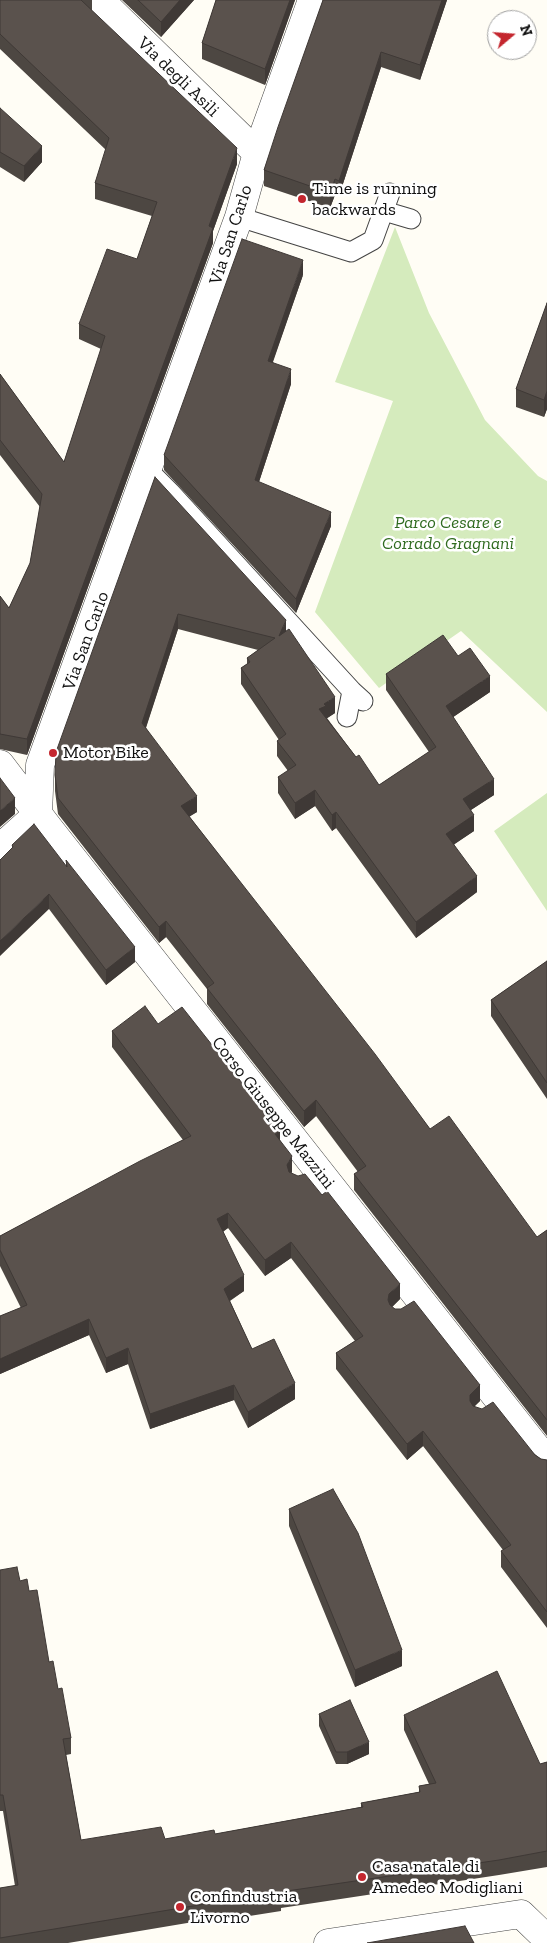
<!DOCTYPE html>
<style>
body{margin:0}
#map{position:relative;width:547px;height:1943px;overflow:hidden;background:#fffdf5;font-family:"Zilla Slab",serif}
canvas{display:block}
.north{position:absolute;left:487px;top:10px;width:50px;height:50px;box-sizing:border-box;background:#fff;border:1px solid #a0a0a0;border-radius:50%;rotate:72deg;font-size:14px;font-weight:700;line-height:20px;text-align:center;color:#111}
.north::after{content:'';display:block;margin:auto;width:18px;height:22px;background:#c4262e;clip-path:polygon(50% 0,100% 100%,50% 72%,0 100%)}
</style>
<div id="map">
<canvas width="547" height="1943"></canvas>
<div class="north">N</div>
</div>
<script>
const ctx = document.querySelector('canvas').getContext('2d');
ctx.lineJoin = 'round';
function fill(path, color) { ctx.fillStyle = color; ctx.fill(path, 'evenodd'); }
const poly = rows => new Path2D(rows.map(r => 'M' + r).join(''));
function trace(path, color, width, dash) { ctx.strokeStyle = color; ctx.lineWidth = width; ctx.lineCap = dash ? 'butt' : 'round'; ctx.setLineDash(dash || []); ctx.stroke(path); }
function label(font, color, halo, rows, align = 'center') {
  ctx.font = font + ' "Zilla Slab",serif'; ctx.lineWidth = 5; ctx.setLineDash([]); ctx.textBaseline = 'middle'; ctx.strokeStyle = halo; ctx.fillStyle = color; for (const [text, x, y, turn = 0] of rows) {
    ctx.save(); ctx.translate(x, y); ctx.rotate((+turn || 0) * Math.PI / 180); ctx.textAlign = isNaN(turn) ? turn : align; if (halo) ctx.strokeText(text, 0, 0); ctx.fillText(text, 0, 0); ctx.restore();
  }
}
const green = poly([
 [395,227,429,313,485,420,538,476,547,481,547,712,461,631,379,688,315,612,393,401,335,382],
 [547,793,547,911,494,831]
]);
const lane = poly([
 [384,211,411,219],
 [239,217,351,252,373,240,390,193],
 [148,470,170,492,352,691,363,701],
 [347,717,352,691]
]);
const street = poly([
 [100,0,257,153],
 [0,764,48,827,547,1461],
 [38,814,40,765,239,217,257,153,312,0],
 [0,848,38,814],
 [328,1943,521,1914,547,1939]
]);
const wall = poly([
 [0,0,92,0,92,11,237,164,213,231,213,243,27,755,0,749,0,596,9,608,30,563,40,507,0,455,0,374,64,462,101,349,79,339,79,324,137,259,152,216,95,199,95,183,106,150,0,49],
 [122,0,194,0,161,37],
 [216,0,295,0,265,85,202,59,202,43],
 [323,0,447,0,420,80,381,67,339,196,335,195,330,208,264,186,264,170],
 [0,108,42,162,24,182,0,167],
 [303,275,273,362,291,384,259,482,331,526,296,613,164,470,164,455],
 [547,303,547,409,544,417,516,407,516,389],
 [155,477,286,631,335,713,327,718,356,757,379,785,429,752,386,690,386,674,458,656,490,692,453,717,494,795,471,810,474,831,454,844,477,892,416,938,336,828,332,831,315,806,295,819,278,793,278,777,288,771,277,756,277,741,279,740,241,684,241,668,247,664,247,658,258,650,178,629,146,728,197,812,189,816,430,1129,537,1237,547,1230,547,1436,354,1190,354,1174,358,1172,316,1116,304,1127,207,1004,207,989,166,937,159,943,58,814,55,791,55,775],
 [12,845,66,866,66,860,135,962,106,985,49,909,12,849],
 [547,961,547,1099,491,1016,491,1000],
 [158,1024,280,1140,292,1172,291,1173,400,1299,392,1307,480,1401,474,1406,541,1459,547,1460,547,1628,501,1567,501,1551,503,1550,423,1446,407,1460,336,1369,336,1353,355,1341,291,1258,265,1276,228,1228,223,1232,244,1291,230,1301,252,1349,295,1399,248,1428,234,1400,150,1429,128,1364,106,1373,89,1335,0,1374,0,1316,21,1308,0,1266,0,1236,183,1140,112,1047,112,1031],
 [289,1509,402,1666,355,1687,289,1526],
 [0,1570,20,1581,29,1591,49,1662,58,1689,71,1738,71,1754,66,1755,81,1840,165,1839,215,1834,361,1807,361,1803,419,1792,419,1786,429,1784,404,1730,404,1715,540,1764,547,1762,547,1867,499,1875,281,1908,281,1911,224,1920,223,1917,68,1943,0,1943,0,1888,15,1886,3,1811,0,1811],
 [319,1714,369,1754,347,1764,336,1764,319,1726]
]);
const shadedWall = poly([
 [180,0,194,0,161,37,161,22],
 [290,0,295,0,265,85,265,69],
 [442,0,447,0,420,80,420,65],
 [381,52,381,67,339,196,339,181],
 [42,146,42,162,24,182,24,166],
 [237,148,237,164,213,231,213,243,27,755,27,739],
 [335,179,335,195,330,208,330,193],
 [303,260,303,275,268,375,268,361],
 [291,369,291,384,255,494,255,480],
 [547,391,547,409,544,417,544,400],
 [331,512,331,526,296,613,296,599],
 [178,614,178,629,142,739,142,723],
 [286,620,286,635,279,636],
 [490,676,490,692,446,722,446,706],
 [335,697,335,713,326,719,319,709,324,704],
 [494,779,494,795,463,815,463,799],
 [315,790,315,806,295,819,295,803],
 [197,796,197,812,181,822,181,806],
 [15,798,15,814,0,827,0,811],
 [336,812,336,828,332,831,332,815],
 [474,815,474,831,446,850,446,834],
 [477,876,477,892,416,938,416,922],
 [49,894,49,909,0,956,0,941],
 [166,921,166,937,159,943,159,927],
 [135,947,135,962,106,985,106,970],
 [316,1100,316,1116,304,1127,304,1111],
 [280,1131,280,1146,275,1134],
 [292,1156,292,1172,287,1181,287,1165],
 [228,1213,228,1228,217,1235,217,1219],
 [291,1242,291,1258,265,1276,265,1260],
 [244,1275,244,1291,224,1304,224,1289],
 [400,1284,400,1299,389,1310,388,1300,389,1294],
 [89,1319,89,1335,0,1374,0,1359],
 [128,1348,128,1364,106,1373,106,1358],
 [295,1383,295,1399,248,1428,248,1412],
 [234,1385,234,1400,150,1429,150,1414],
 [480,1385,480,1401,470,1411,470,1395],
 [423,1431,423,1446,407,1460,407,1444],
 [402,1650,402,1666,355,1687,355,1670],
 [369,1742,369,1754,347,1764,347,1752]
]);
const building = poly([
 [0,0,81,0,237,148,209,226,213,228,27,739,0,734,0,596,9,608,30,563,42,494,0,440,0,374,64,462,105,336,79,324,107,249,137,259,157,202,95,183,109,138,0,34,0,0],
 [138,0,180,0,161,22,138,0],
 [216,0,290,0,265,69,202,43,216,0],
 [323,0,442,0,420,65,381,52,339,181,335,179,330,193,264,170,278,127,323,0],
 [0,108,42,146,24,166,0,152,0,108],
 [242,239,303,260,268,361,291,369,255,480,331,512,296,599,164,455,242,239],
 [547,303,547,391,544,400,516,389,547,303],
 [155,477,286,620,279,636,289,629,335,697,324,704,326,706,319,709,356,757,359,755,379,785,436,747,386,674,443,635,458,656,470,648,490,676,446,706,494,779,463,799,474,815,446,834,477,876,416,922,336,812,332,815,315,790,295,803,278,777,296,765,277,741,286,734,241,668,250,662,247,658,275,638,178,614,142,723,197,796,181,806,375,1054,430,1129,449,1116,537,1237,547,1230,547,1420,354,1174,366,1166,316,1100,304,1111,207,988,214,983,166,921,159,927,58,798,55,775,56,752,155,477],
 [0,778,15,798,0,811,0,778],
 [34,824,67,867,66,860,135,947,106,970,49,894,0,941,0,860,13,847,12,845,34,824],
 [547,961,547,1083,491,1000,547,961],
 [145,1006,158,1024,182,1007,280,1131,275,1134,292,1156,287,1165,289,1172,298,1176,305,1174,322,1195,327,1191,400,1284,389,1294,388,1300,390,1305,395,1309,401,1309,414,1301,480,1385,470,1395,470,1401,473,1406,482,1409,493,1402,535,1455,541,1459,547,1460,547,1612,501,1551,511,1545,423,1431,407,1444,336,1353,363,1336,291,1242,265,1260,228,1213,217,1219,244,1275,224,1289,252,1349,274,1339,295,1383,248,1412,234,1385,150,1414,128,1348,106,1358,89,1319,0,1359,0,1316,27,1305,0,1250,0,1236,140,1161,191,1136,112,1031,145,1006],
 [333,1489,358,1533,402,1650,355,1670,289,1509,333,1489],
 [17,1567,20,1581,27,1579,29,1591,37,1590,49,1662,53,1661,58,1689,62,1688,71,1738,63,1739,81,1840,161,1827,165,1839,214,1830,215,1834,363,1807,361,1803,420,1792,419,1786,436,1783,404,1715,497,1671,540,1764,547,1762,547,1851,499,1860,280,1892,281,1895,224,1905,223,1901,0,1938,0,1888,18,1885,3,1795,0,1795,0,1570,17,1567],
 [350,1700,369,1742,347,1752,336,1752,319,1714,350,1700],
 [465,1926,474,1943,367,1943,465,1926]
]);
const markers = [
 [302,199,5,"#c4262e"],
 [53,753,5,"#c4262e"],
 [362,1877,5,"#c4262e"],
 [180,1907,5,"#c4262e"]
];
const streetNames = [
 ["Via degli Asili",178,77,44],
 ["Via San Carlo",231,235,-72],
 ["Via San Carlo",86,641,-70],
 ["Corso Giuseppe Mazzini",273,1113,52]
];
const poiNames = [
 ["Time is running",312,189],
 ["backwards",312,210],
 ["Motor Bike",63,753],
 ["Casa natale di",372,1867],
 ["Amedeo Modigliani",372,1888],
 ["Confindustria",190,1897],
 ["Livorno",190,1918]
];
const parkNames = [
 ["Parco Cesare e",448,523],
 ["Corrado Gragnani",448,544]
];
fill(green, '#d5ebbd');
trace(lane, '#444', 21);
trace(street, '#444', 29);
trace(lane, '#fff', 19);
trace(street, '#fff', 28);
fill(wall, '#4d4742');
fill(shadedWall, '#3f3936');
fill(building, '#5a524d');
trace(building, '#3f3936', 1);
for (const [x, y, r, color] of markers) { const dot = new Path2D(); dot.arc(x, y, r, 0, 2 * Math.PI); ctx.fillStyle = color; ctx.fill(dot); trace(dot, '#fff', 2); }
label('18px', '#111', '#fff', streetNames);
label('18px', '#111', '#fff', poiNames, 'left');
label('italic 18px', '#2f6b1f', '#fff', parkNames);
</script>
